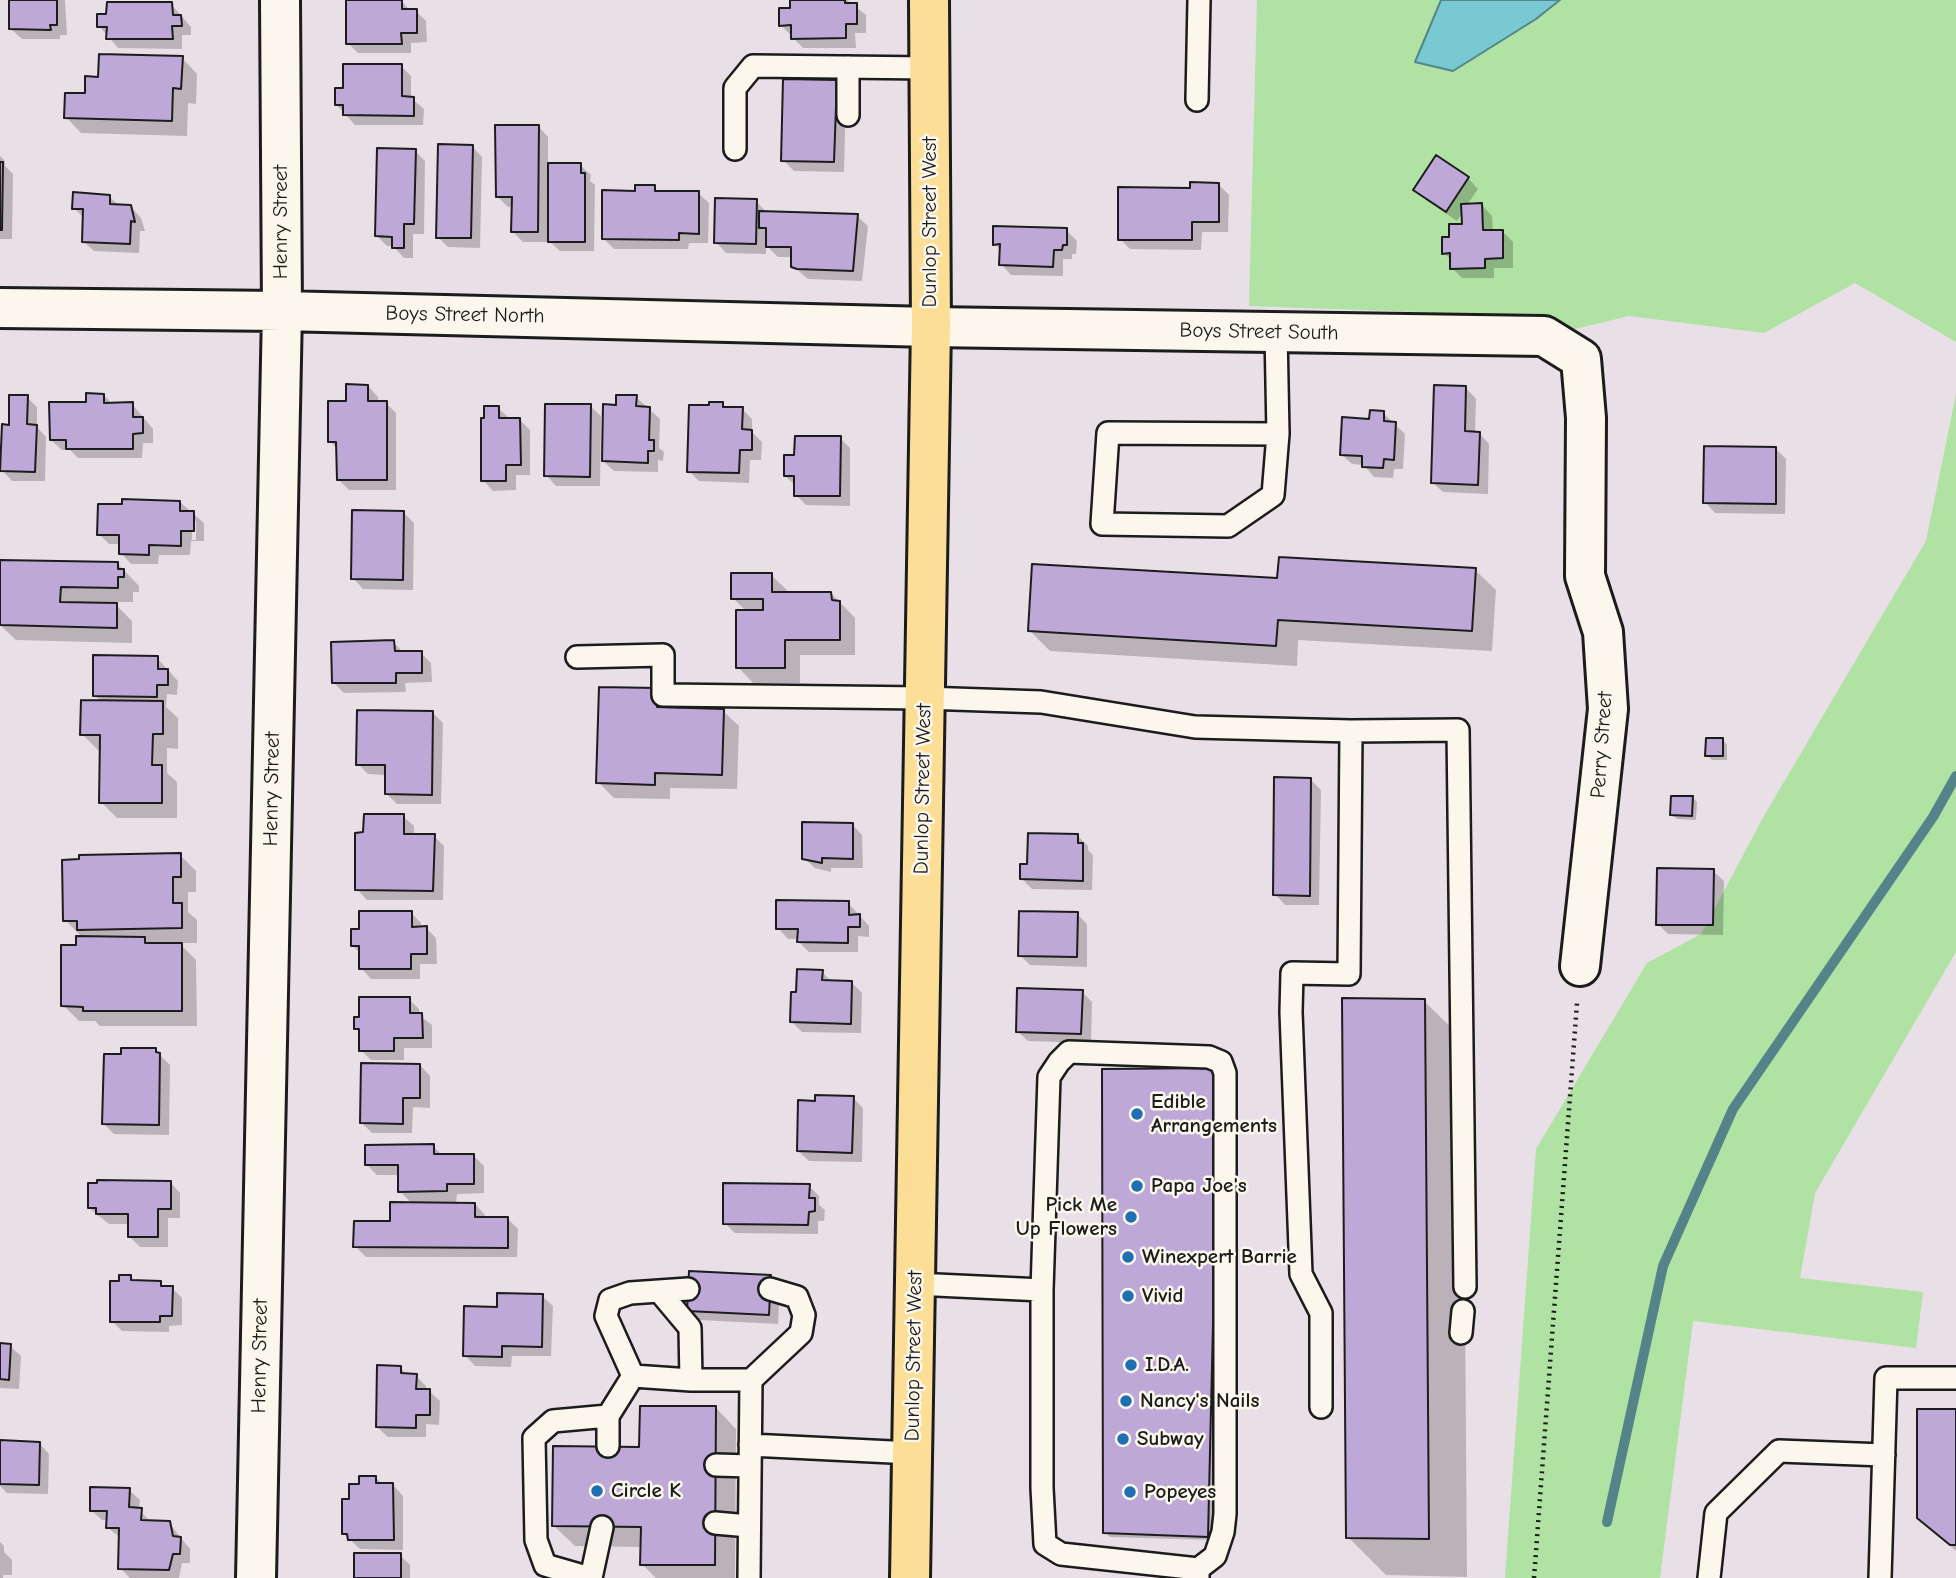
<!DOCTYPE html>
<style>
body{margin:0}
canvas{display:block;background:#e9dfe6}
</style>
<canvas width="1956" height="1578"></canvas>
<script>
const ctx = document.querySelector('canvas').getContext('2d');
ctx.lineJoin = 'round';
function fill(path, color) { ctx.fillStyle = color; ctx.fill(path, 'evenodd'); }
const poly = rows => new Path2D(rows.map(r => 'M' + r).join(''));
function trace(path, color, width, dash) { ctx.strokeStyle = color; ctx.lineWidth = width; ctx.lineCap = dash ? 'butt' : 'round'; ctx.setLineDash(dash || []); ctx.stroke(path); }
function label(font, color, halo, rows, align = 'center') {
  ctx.font = font + ' "Comic Neue",sans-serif'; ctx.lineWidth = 5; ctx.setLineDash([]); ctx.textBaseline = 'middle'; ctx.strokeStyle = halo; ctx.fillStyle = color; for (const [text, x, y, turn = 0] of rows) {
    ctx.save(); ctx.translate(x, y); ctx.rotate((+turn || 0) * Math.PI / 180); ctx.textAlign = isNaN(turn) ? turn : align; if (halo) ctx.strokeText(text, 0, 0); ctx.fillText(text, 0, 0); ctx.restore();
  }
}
const green = poly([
 [1257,0,1441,0,1415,62,1536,19,1560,0,1956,0,1956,342,1855,283,1764,333,1629,316,1529,340,1419,312,1249,306],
 [1956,394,1956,952,1815,1193,1800,1278,1923,1292,1916,1348,1693,1321,1660,1578,1505,1578,1536,1149,1647,963,1701,934,1765,814,1926,541]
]);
const water = poly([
 [1441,0,1560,0,1536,19,1453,71,1415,62,1441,0]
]);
const shadow = poly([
 [11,0,65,0,67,35,60,35,60,39,22,39,11,29],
 [792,0,847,0,866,15,866,33,855,33,856,48,803,48,781,25,792,9],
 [402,2,411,11,416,11,426,21,427,42,411,43,411,53,358,53,348,43],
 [171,4,191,27,191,35,182,35,182,49,118,48,99,26],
 [182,58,197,74,196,104,188,103,187,136,81,133,66,117,100,79],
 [401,66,411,76,411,98,424,109,423,125,355,125,336,104,344,90],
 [836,82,846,92,844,172,794,171,783,160],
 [538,126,548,137,548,165,580,165,591,175,590,181,595,185,594,251,560,251,550,242,523,242,513,232,513,206,508,207,497,196],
 [472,146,482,157,480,248,448,247,438,237],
 [415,151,425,161,424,234,413,234,413,258,404,258,393,246,387,246,377,236],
 [0,156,5,161,5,166,13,174,12,239,0,239],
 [1468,178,1478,189,1467,205,1482,205,1492,216,1493,232,1502,231,1513,242,1513,268,1494,268,1494,278,1462,278,1452,268,1452,261,1444,253,1451,239,1463,226,1463,211,1457,221,1426,200,1416,190],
 [1218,184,1229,195,1228,232,1202,232,1201,250,1130,249,1120,239,1192,190],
 [654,187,660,193,698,193,709,203,708,243,689,243,688,249,614,249,604,239,637,192],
 [109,196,119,206,131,207,141,218,145,231,140,231,139,253,94,251,83,241,84,218,74,208],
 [756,201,767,213,857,216,868,226,862,281,808,279,793,266,793,257,778,257,766,245,766,254,726,253,716,242],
 [1066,230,1077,241,1076,254,1072,254,1072,259,1063,259,1063,276,1011,275,1001,264,1001,251,995,244],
 [368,386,378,397,378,403,386,403,396,413,396,490,349,490,338,479,338,450,330,441,347,402],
 [1466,388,1476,399,1475,433,1479,433,1489,444,1488,494,1443,492,1432,482],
 [104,395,113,405,132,404,153,429,153,443,143,443,142,458,78,458,70,450,62,450,51,440,88,404],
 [27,397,37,407,37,427,46,437,45,481,12,481,2,470,10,426],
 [636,397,660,419,659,448,664,452,663,461,658,460,658,472,614,471,603,461,618,407],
 [722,404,727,408,742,409,752,419,752,432,762,442,761,460,750,460,749,483,699,481,689,471,710,407],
 [590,406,601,416,600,486,556,486,546,475],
 [498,408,509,418,520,420,530,430,530,475,516,475,516,490,493,491,483,480],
 [1383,413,1405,434,1403,469,1394,469,1393,478,1374,477,1364,465,1352,464,1341,454,1371,421],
 [840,438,850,448,850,506,806,505,796,495,796,486,785,476,796,457],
 [1776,449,1786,459,1785,514,1715,513,1705,502],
 [180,502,204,523,204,541,191,541,190,555,159,555,158,564,131,564,121,553,121,544,109,544,99,534],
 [192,521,196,521,196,540,192,540],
 [404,513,414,523,413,590,363,589,353,578],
 [0,562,118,564,139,586,139,592,133,592,133,602,113,602,132,621,132,643,16,640,0,625],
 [1475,570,1496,590,1492,651,1298,640,1297,666,1050,651,1030,631,1279,580],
 [771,575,787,590,787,593,831,593,855,618,855,655,800,655,800,683,753,683,738,667,747,612,733,598],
 [393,642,404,653,421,653,431,663,432,682,405,683,406,692,344,693,333,682],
 [157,658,178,681,177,695,167,694,166,707,178,718,178,749,167,748,167,773,177,782,177,818,117,818,101,802,101,750,98,750,82,734,102,702,94,695],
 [600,689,672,705,672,709,723,711,739,726,737,789,670,788,670,799,614,798,598,782],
 [433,713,443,723,441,804,397,804,387,794,387,775,368,774,358,764],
 [1723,740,1727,745,1727,760,1712,760,1707,755],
 [1310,779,1321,790,1319,905,1285,905,1275,894],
 [1692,797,1697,802,1696,820,1677,819,1672,815],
 [403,816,414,826,414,836,434,836,444,846,443,900,367,900,357,889],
 [852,824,862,835,863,868,831,868,831,872,815,868,804,858],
 [1078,836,1088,846,1088,850,1093,855,1092,890,1032,889,1022,879,1029,866],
 [180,855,196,871,196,892,188,892,188,912,197,920,197,943,179,943,196,960,197,1026,100,1026,95,1021,79,1021,63,1005,78,947,83,938,65,920],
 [1713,871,1724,881,1723,935,1668,934,1658,924],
 [848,903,869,926,869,937,858,936,858,952,809,952,799,942,799,939,788,939,778,928],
 [411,913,421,923,421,928,426,928,436,938,437,964,420,964,420,979,371,979,361,968,361,954,353,946],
 [1077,914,1087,924,1087,967,1030,965,1020,955],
 [822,972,832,982,852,983,862,993,861,1033,802,1032,791,1021,798,993],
 [1082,992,1092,1002,1091,1043,1028,1041,1017,1031],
 [409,999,419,1009,419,1015,432,1025,432,1048,404,1048,404,1060,371,1060,361,1050,361,1033,355,1028,361,1018],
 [1424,1001,1463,1039,1467,1577,1386,1575,1348,1537],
 [155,1050,170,1065,169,1135,114,1134,104,1124,123,1056],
 [420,1065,430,1076,430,1108,413,1107,412,1133,372,1133,361,1122],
 [1223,1075,1212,1540,1110,1537,1105,1532],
 [853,1098,863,1108,862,1162,809,1161,798,1151,817,1103],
 [433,1146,443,1156,474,1156,484,1166,484,1193,457,1194,456,1204,475,1204,485,1215,485,1218,507,1218,518,1229,517,1257,366,1257,355,1246,392,1223,412,1204,400,1191,399,1175,377,1175,367,1165],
 [170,1182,180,1193,180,1218,168,1218,168,1247,140,1247,129,1236,130,1224,109,1224,89,1208],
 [809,1186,819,1196,819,1205,825,1210,824,1221,818,1221,818,1234,735,1233,725,1223],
 [130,1276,136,1282,160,1283,165,1288,172,1288,182,1298,182,1325,169,1326,169,1332,122,1331,112,1321],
 [770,1277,780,1287,778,1324,699,1320,689,1310],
 [542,1296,553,1306,551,1356,512,1356,511,1367,475,1366,465,1355,499,1309],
 [0,1345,10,1346,21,1356,19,1389,0,1388],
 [400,1367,408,1376,416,1376,426,1386,426,1391,429,1391,440,1401,439,1425,426,1424,426,1437,388,1437,377,1427],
 [716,1408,736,1429,735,1578,656,1578,642,1564,642,1547,575,1546,554,1526,641,1448],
 [1956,1410,1956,1551,1919,1517],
 [0,1442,39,1443,49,1454,48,1494,7,1493,0,1486],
 [375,1477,383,1485,393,1485,403,1496,403,1550,360,1549,344,1534,350,1501,360,1486],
 [129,1490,140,1500,139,1510,151,1522,169,1523,190,1549,190,1563,182,1563,179,1578,130,1578,120,1568,121,1538,108,1528,108,1520,102,1520,91,1510],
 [0,1542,4,1546,4,1552,12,1560,12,1575,3,1575,3,1578,0,1578],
 [400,1555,410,1565,410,1578,356,1578]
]);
const stream = poly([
 [1607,1522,1663,1266,1733,1109,1933,817,1956,776]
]);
const building = poly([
 [9,0,57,0,57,25,50,25,51,30,9,29,9,0],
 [346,0,402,0,402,9,417,9,417,33,401,33,402,44,346,44,346,0],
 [790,0,845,0,845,3,857,3,857,24,846,24,846,38,791,39,791,25,779,26,779,8,790,8,790,0],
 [107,2,172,2,173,15,181,15,182,26,172,26,173,39,106,39,107,27,97,27,97,14,106,14,107,2],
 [99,54,183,56,181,89,173,88,172,121,64,118,65,93,85,93,85,76,98,77,99,54],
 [343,64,402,64,402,96,414,97,414,116,343,115,343,105,335,105,335,88,343,88,343,64],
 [783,79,837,80,834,162,781,161,783,79],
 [495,125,539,125,538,232,511,232,512,197,496,197,495,125],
 [438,144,473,145,471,238,436,238,438,144],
 [377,148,416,149,414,224,404,224,404,248,392,248,392,237,375,236,377,148],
 [1436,155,1469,177,1446,212,1413,190,1436,155],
 [0,162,3,162,2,230,0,230,0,162],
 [548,163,581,163,581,173,585,173,585,242,548,242,548,163],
 [1190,182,1219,183,1219,222,1192,222,1192,240,1118,240,1118,187,1190,188,1190,182],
 [635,185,655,185,655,191,699,191,699,234,679,233,679,240,602,239,602,190,635,191,635,185],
 [73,192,110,195,110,204,131,205,135,222,131,221,130,244,82,242,83,209,72,209,73,192],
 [715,198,757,199,756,244,714,243,715,198],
 [1482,203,1483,230,1503,230,1503,258,1485,259,1485,268,1450,269,1450,253,1442,254,1442,237,1449,237,1449,224,1462,224,1461,204,1482,203],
 [759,211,858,214,853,271,797,269,791,267,791,247,766,247,766,228,759,228,759,211],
 [993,226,1067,228,1067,245,1063,245,1062,250,1054,250,1053,267,999,265,1000,244,993,245,993,226],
 [346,384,368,385,368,401,387,401,387,480,337,480,336,442,328,442,328,401,346,401,346,384],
 [1434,385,1466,386,1465,431,1480,432,1478,485,1431,483,1434,385],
 [86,393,104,394,104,403,133,402,133,417,143,417,143,433,133,434,133,449,66,449,66,440,50,440,49,402,86,402,86,393],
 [9,395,28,395,27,424,37,425,35,472,0,471,2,424,9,425,9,395],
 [616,395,637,395,636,406,650,407,649,440,654,440,654,451,648,451,648,463,602,461,603,404,616,405,616,395],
 [709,402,723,402,723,407,743,407,742,429,752,430,752,450,740,450,739,473,687,472,689,405,709,405,709,402],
 [545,404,591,404,590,477,544,476,545,404],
 [484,406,499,406,499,418,520,418,521,465,506,465,506,481,481,481,481,418,484,418,484,406],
 [1370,410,1384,411,1384,421,1396,422,1394,460,1384,459,1383,468,1362,467,1362,456,1340,455,1342,417,1369,419,1370,410],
 [795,436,841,436,840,496,794,496,794,476,784,476,784,455,794,455,795,436],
 [1704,446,1776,447,1776,504,1703,503,1704,446],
 [122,499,180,501,180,511,194,511,194,531,181,531,181,546,149,545,149,555,119,554,119,535,97,535,98,504,122,504,122,499],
 [352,510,404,511,403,580,351,579,352,510],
 [1279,557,1476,568,1472,631,1278,620,1276,646,1028,631,1032,564,1277,578,1279,557],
 [0,560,118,562,118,569,124,569,124,577,118,577,118,588,61,587,60,602,117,603,117,628,0,625,0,560],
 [731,573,772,573,772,592,831,592,832,600,840,601,840,640,785,640,785,668,736,668,736,610,763,610,763,599,731,599,731,573],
 [394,640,395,651,422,651,422,673,396,673,396,683,332,683,331,642,394,640],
 [93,655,158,656,158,669,168,669,168,685,157,685,157,697,93,696,93,655],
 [599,687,657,688,657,707,724,709,722,775,655,773,655,785,596,783,599,687],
 [81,700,163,701,163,734,153,734,152,765,162,765,162,803,99,803,100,735,80,735,81,700],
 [357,710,433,711,432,795,385,794,385,765,356,765,357,710],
 [1706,738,1723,738,1723,756,1705,756,1706,738],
 [1274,777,1311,778,1310,896,1273,895,1274,777],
 [1671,796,1693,796,1692,816,1670,815,1671,796],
 [364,814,404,814,404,834,435,834,433,891,355,890,355,833,363,832,364,814],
 [802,822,853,823,853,859,822,858,822,863,802,859,802,822],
 [1028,833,1078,834,1078,843,1083,843,1083,881,1020,879,1020,864,1027,864,1028,833],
 [181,853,181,877,173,877,173,903,182,903,182,928,77,930,77,921,63,921,62,860,79,859,79,855,181,853],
 [1657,868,1714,869,1713,925,1656,925,1657,868],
 [776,900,849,901,849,915,860,914,860,927,848,927,848,943,797,942,798,929,776,929,776,900],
 [359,911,412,911,412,927,427,926,427,954,411,954,411,969,359,969,359,946,351,946,351,929,359,929,359,911],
 [1019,911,1078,912,1077,957,1018,956,1019,911],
 [76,936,145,937,145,943,182,943,182,1011,83,1011,83,1007,61,1006,61,945,76,945,76,936],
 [797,969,823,970,822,980,852,981,851,1024,790,1022,791,992,796,992,797,969],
 [1017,988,1083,990,1081,1034,1016,1032,1017,988],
 [359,997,410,997,410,1013,422,1013,423,1038,394,1038,394,1051,359,1051,359,1029,354,1029,354,1017,359,1017,359,997],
 [1342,998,1425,999,1429,1539,1346,1538,1342,998],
 [121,1048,156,1048,156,1052,160,1053,159,1125,102,1124,104,1054,121,1054,121,1048],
 [361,1063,420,1064,420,1098,403,1098,403,1124,360,1123,361,1063],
 [1219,1068,1208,1537,1103,1533,1102,1069,1219,1068],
 [815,1095,854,1096,852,1153,797,1151,798,1100,815,1101,815,1095],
 [434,1144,434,1154,474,1154,474,1184,447,1184,447,1191,398,1192,398,1165,365,1165,365,1145,434,1144],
 [97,1180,171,1181,171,1209,158,1209,158,1237,128,1237,128,1214,96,1214,96,1208,88,1208,88,1183,97,1183,97,1180],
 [723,1183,810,1184,809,1198,815,1198,815,1211,809,1212,808,1225,723,1224,723,1183],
 [390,1202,475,1203,475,1217,508,1217,508,1248,353,1247,354,1221,390,1221,390,1202],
 [689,1271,771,1275,769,1315,687,1311,689,1271],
 [119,1275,131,1275,131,1280,161,1281,161,1286,173,1286,172,1316,160,1316,160,1322,110,1322,110,1281,119,1281,119,1275],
 [497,1293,543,1294,542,1347,502,1346,502,1357,463,1356,464,1306,497,1307,497,1293],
 [0,1343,11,1344,9,1380,0,1379,0,1343],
 [377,1365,401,1366,401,1373,417,1374,416,1389,430,1389,430,1415,416,1415,416,1428,376,1427,377,1365],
 [640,1406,716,1406,715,1565,640,1565,641,1527,552,1526,553,1446,639,1447,640,1406],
 [1917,1409,1956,1409,1956,1545,1950,1545,1917,1518,1917,1409],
 [0,1440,40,1442,39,1485,0,1484,0,1440],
 [359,1476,376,1476,376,1483,393,1483,394,1540,348,1540,347,1534,342,1534,342,1499,349,1499,349,1484,359,1484,359,1476],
 [90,1487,130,1488,129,1507,142,1508,141,1520,170,1521,173,1536,181,1537,180,1554,173,1554,169,1570,118,1569,119,1528,106,1528,107,1511,90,1511,90,1487],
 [354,1553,401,1553,401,1578,354,1578,354,1553]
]);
const path = poly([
 [1534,1578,1577,1003]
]);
const service = poly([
 [848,67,848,115],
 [1197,100,1199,0],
 [735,149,735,88,753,66,929,68],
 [1276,332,1278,434,1273,495,1228,526,1102,524,1108,433,1278,434],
 [577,657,663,655,663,695,924,698,1041,702,1195,727,1351,731,1349,974,1292,973,1291,1012,1301,1274,1321,1313,1321,1407],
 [1351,731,1458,730,1465,1287],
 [915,1284,1042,1290,1042,1488,1045,1544,1061,1554,1198,1569,1198,1578],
 [1042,1290,1049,1077,1059,1062,1069,1052,1209,1057,1221,1062,1225,1073,1225,1514,1223,1532,1215,1556,1198,1569],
 [659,1291,690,1328,691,1380],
 [1461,1333,1463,1311],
 [633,1376,606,1316,610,1300,630,1293,688,1289],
 [751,1380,801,1333,804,1315,797,1297,770,1289],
 [750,1445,912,1453],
 [608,1446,608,1416,633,1376,691,1380,751,1380,749,1578],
 [716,1465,750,1466],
 [715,1523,749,1526],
 [590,1578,545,1565,536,1540,534,1438,553,1421,608,1416],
 [591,1578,602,1527],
 [1709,1578,1716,1513,1779,1451,1884,1455],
 [1880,1578,1886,1378,1956,1378]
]);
const minor = poly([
 [0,308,282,311,931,327,1544,336,1581,359,1586,418,1585,576,1603,632,1608,709,1580,966],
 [256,1578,282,311,280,0]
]);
const primary = poly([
 [910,1578,931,327,929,0]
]);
const markers = [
 [1137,1114,7,"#1f6fb2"],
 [1137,1186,7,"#1f6fb2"],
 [1131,1217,7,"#1f6fb2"],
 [1128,1257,7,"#1f6fb2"],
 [1128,1296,7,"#1f6fb2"],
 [1131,1365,7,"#1f6fb2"],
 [1126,1401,7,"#1f6fb2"],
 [1123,1439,7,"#1f6fb2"],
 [597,1491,7,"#1f6fb2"],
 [1130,1492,7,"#1f6fb2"]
];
const streetNames = [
 ["Henry Street",281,222,-90],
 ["Dunlop Street West",930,222,-90],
 ["Boys Street North",465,315,1],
 ["Boys Street South",1259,332,1],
 ["Perry Street",1602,745,-86],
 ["Henry Street",272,789,-89],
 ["Dunlop Street West",923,789,-89],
 ["Henry Street",260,1356,-89],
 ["Dunlop Street West",914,1356,-89]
];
const poiNames = [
 ["Edible",1151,1102],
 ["Arrangements",1151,1126],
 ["Papa Joe's",1151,1186],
 ["Pick Me",1117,1205,"right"],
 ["Up Flowers",1117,1229,"right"],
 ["Winexpert Barrie",1142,1257],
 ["Vivid",1142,1296],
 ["I.D.A.",1145,1365],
 ["Nancy's Nails",1140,1401],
 ["Subway",1137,1439],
 ["Circle K",611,1491],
 ["Popeyes",1144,1492]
];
fill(green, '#b0e2a3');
fill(water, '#79c9d3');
trace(water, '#54848a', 2);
fill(shadow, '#0003');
trace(stream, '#54848a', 10);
fill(building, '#bea8d7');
trace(building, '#1c1c1c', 2);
trace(service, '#1c1c1c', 26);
trace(minor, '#1c1c1c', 44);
trace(primary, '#1c1c1c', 44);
trace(path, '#1c1c1c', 4.5, [2, 5]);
trace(service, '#fbf7ec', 21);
trace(minor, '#fbf7ec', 38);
trace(primary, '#fcde96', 38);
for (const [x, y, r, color] of markers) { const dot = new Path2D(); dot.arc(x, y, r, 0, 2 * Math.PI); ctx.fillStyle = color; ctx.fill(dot); trace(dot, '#fbf7ec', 2.5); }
label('21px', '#1c1c1c', '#fbf7ec', streetNames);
label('bold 21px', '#1c1c1c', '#fbf7ec', poiNames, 'left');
</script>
